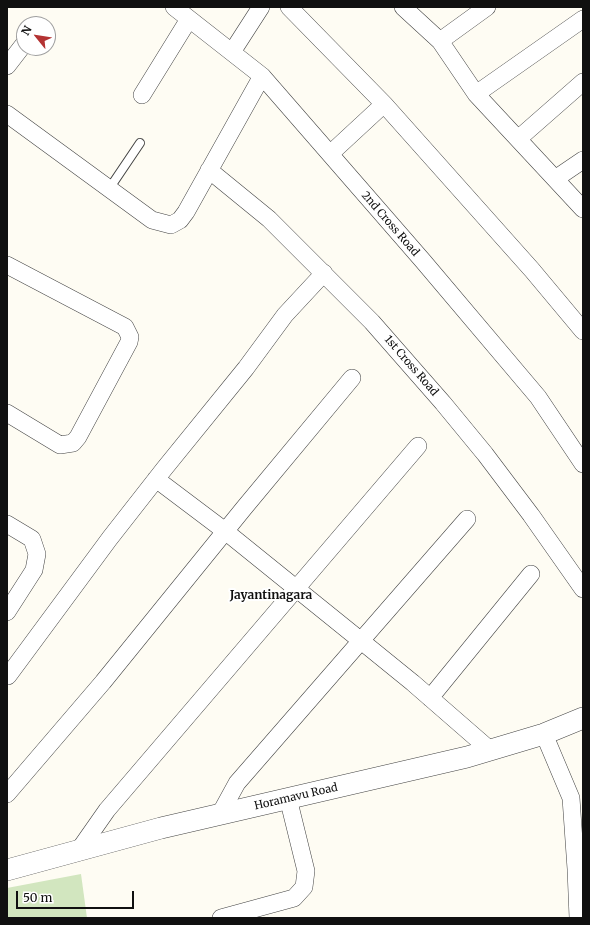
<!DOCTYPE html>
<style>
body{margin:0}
#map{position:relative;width:590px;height:925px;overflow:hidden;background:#fefcf3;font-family:Merriweather,serif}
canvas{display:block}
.frame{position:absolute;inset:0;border:8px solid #101010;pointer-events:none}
.north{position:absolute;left:16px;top:16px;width:40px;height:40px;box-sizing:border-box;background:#fff;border:1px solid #9f9f9f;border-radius:50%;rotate:300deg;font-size:11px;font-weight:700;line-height:16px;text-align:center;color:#101010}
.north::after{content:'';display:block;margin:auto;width:14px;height:18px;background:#b43333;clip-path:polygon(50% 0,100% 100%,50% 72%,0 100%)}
.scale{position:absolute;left:16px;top:891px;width:118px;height:18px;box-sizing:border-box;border:2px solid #101010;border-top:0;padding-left:5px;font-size:12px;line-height:14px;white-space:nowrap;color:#101010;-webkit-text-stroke:3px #fff;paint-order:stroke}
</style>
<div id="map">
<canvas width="590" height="925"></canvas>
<div class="frame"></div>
<div class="north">N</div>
<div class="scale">50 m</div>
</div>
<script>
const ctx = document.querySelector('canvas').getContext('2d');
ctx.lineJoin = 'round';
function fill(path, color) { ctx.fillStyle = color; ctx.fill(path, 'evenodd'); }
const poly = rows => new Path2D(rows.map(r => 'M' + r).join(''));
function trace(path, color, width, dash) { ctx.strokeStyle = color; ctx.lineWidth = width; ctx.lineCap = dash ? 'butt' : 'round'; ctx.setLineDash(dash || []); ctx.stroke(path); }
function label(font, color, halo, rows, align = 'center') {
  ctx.font = font + ' Merriweather,serif'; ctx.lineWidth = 4; ctx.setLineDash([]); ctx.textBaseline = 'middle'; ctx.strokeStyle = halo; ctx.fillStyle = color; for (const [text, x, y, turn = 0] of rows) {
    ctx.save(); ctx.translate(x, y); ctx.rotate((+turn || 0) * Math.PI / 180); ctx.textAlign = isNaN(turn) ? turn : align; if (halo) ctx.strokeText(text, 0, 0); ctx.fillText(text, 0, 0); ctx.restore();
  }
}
const green = poly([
 [81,874,87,918,7,918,7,888]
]);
const service = poly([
 [109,189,140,143]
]);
const minor = poly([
 [174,7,262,76,423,261,538,397,583,464],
 [289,7,384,104],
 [403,7,440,41,476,94,583,209],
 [440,41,487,7],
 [232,52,261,7],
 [7,66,24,44],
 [476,94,583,19],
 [142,95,189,19],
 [7,114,152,220,171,225,180,220,186,212,262,76],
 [518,139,583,82],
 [330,154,384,104,532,270,583,331],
 [209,170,269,219,372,322,443,403,485,454,531,515,583,589],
 [555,179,583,160],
 [7,265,125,327,130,337,129,342,78,437,73,443,60,445,55,442,7,413],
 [156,479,225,531,360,640,413,683,490,750],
 [7,524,32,539,37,554,34,570,7,612],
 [8,676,110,538,164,469,246,368,285,315,324,273],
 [430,698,531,574],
 [544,734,571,798,576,869,578,918],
 [7,794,103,682,244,508,352,378],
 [220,814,237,783,467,519],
 [79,850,107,810,418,446],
 [221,918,294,898,304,887,306,871,288,798]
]);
const tertiary = poly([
 [7,870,161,828,467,757,544,734,583,718]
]);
const streetNames = [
 ["2nd Cross Road",390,224,49],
 ["1st Cross Road",411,366,49],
 ["Horamavu Road",296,797,-13]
];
const neighbourhoodNames = [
 ["Jayantinagara",271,596]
];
fill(green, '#d2e6bf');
trace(service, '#434343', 10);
trace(minor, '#434343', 18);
trace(tertiary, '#434343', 22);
trace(service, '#fff', 8);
trace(minor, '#fff', 17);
trace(tertiary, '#fff', 21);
label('11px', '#101010', '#fff', streetNames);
label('bold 12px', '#101010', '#fff', neighbourhoodNames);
</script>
